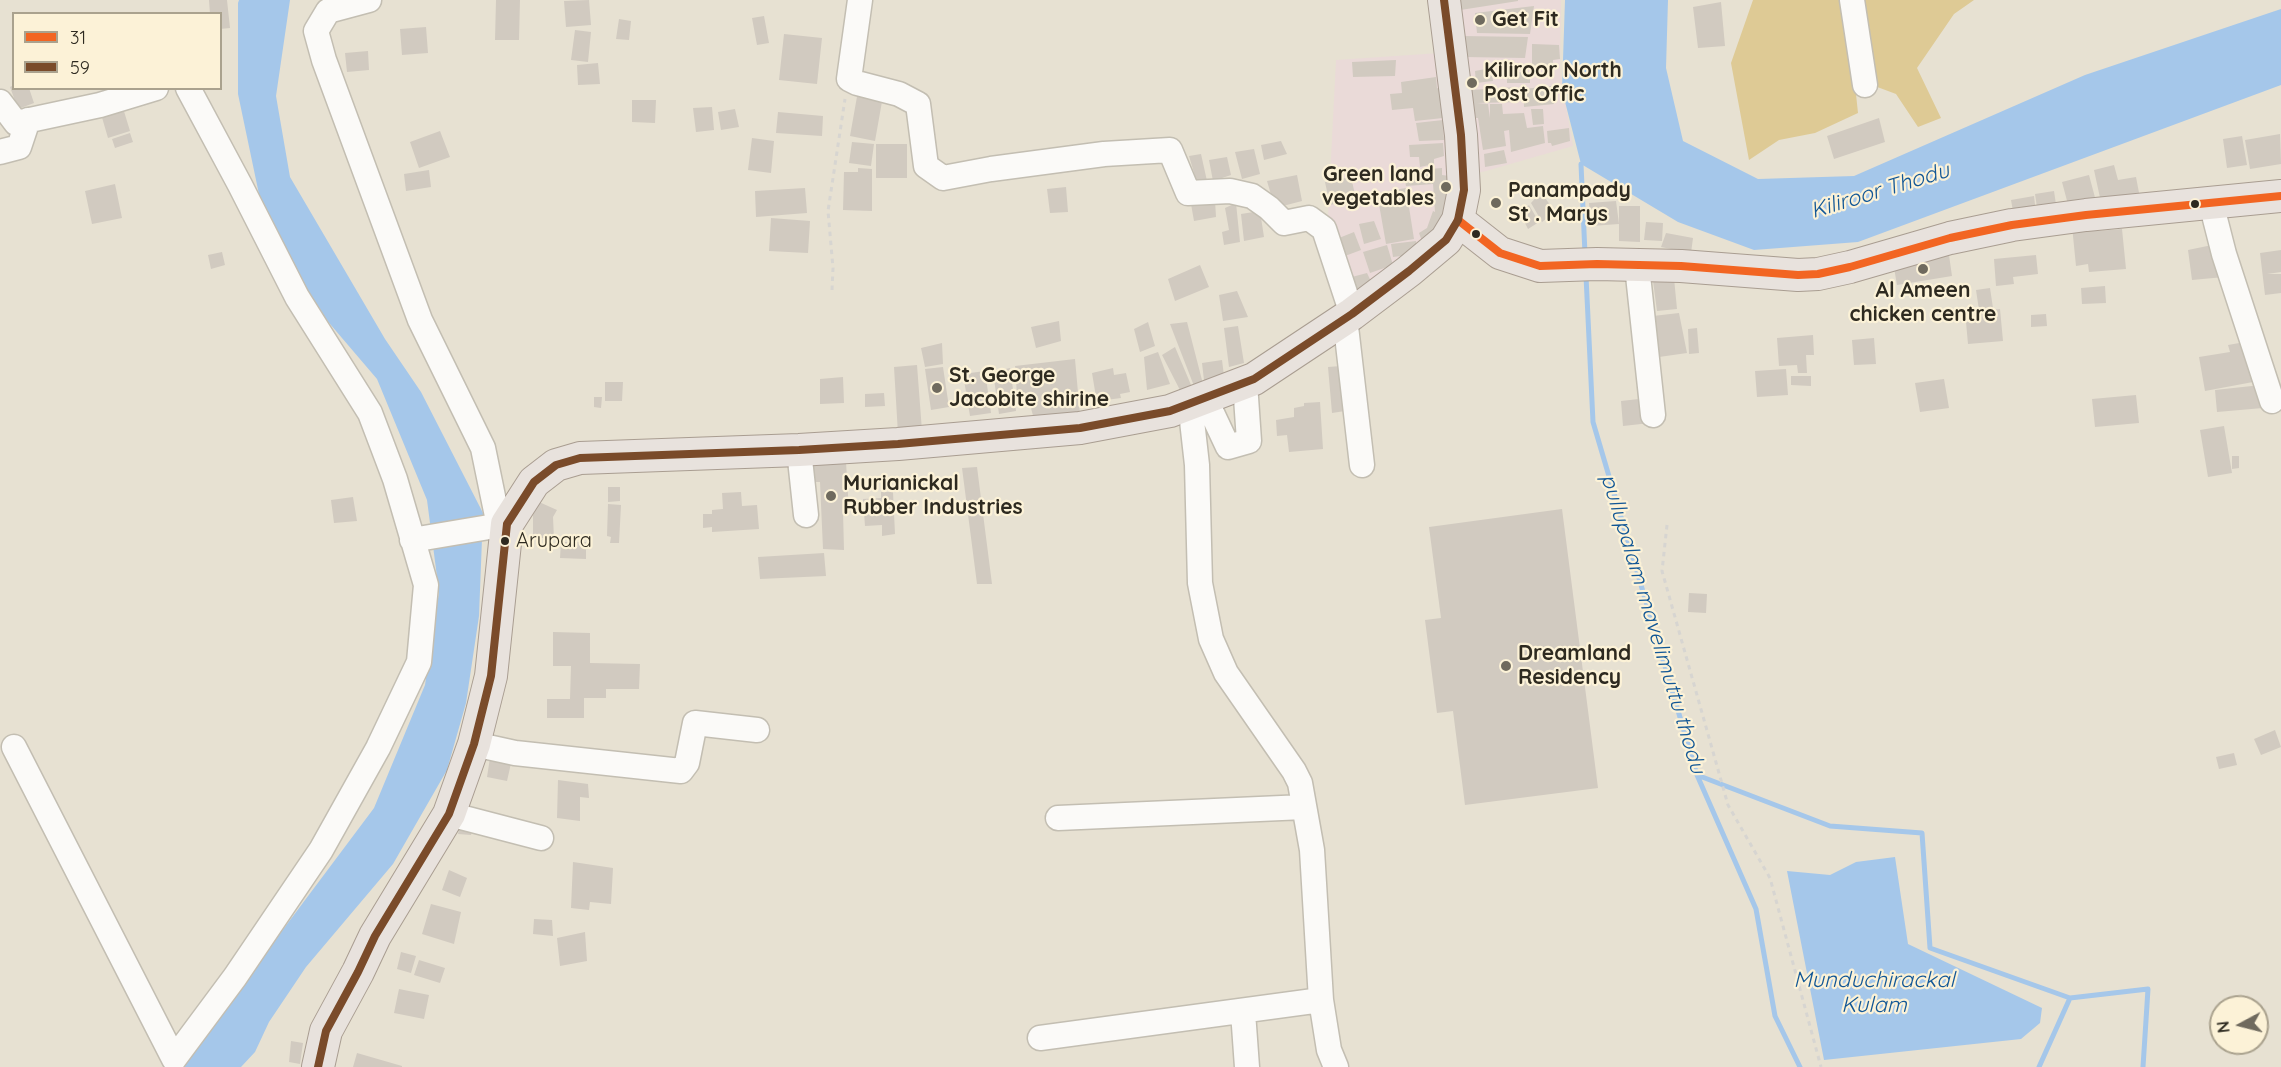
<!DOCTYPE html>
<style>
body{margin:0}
#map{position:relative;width:2281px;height:1067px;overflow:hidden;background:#e7e1d2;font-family:Quicksand,sans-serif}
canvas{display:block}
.legend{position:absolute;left:12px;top:12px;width:210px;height:78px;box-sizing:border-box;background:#fcf2d7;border:2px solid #aaa28e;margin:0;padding:8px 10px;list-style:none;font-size:18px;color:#2e2a20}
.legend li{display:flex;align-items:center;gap:12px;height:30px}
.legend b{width:30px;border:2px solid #aaa28e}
.north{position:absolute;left:2209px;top:995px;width:60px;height:60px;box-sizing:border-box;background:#fcf2d7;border:2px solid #aaa28e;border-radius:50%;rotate:263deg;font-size:16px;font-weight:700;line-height:24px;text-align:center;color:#2e2a20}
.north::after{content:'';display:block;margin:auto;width:21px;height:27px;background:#6f6a5e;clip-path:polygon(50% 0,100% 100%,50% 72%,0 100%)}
</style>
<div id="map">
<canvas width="2281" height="1067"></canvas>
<ul class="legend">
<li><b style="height:8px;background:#f26522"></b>31</li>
<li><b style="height:8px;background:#7a4b2a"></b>59</li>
</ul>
<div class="north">N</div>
</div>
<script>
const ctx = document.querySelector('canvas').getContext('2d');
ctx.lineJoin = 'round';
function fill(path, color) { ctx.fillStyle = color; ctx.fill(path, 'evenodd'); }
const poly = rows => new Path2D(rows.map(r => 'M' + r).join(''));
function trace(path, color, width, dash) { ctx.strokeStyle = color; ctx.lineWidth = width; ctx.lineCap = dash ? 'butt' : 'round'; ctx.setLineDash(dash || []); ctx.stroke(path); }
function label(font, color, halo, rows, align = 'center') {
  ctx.font = font + ' Quicksand,sans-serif'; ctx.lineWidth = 4.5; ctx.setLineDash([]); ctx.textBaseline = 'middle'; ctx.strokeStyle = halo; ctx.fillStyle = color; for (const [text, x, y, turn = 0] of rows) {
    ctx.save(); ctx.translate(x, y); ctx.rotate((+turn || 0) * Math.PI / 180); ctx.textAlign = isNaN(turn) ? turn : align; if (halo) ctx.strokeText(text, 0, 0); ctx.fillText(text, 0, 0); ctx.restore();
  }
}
const commercial = poly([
 [1436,0,1561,0,1560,72,1573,146,1486,171,1461,176,1455,217,1358,300,1328,217,1336,60,1440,53]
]);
const green = poly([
 [1753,0,1846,0,1858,113,1815,133,1779,140,1749,160,1731,63],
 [1859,0,1974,0,1954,14,1917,68,1941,118,1918,127,1896,94,1872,85]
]);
const water = poly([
 [239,0,290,0,276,96,290,177,385,339,421,392,483,513,479,616,466,703,447,770,393,864,306,967,269,1022,255,1052,241,1067,180,1067,374,808,425,685,439,592,427,500,377,379,301,290,260,199,238,94,238,3],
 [1565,0,1668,0,1666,68,1683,141,1758,179,1854,176,2085,75,2281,9,2281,85,1858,242,1754,250,1678,222,1581,164,1562,90],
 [1895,857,1908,944,2042,1008,2040,1023,2021,1039,1824,1060,1787,871,1830,875,1856,862]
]);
const stream = poly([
 [1581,164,1585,254],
 [1586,276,1593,422,1697,775,1756,909,1775,1016,1800,1067],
 [1697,775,1830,826,1922,833,1930,948,2070,998],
 [2039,1067,2070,998,2148,989,2143,1067]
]);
const building = poly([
 [209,0,227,0,230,28,220,29,220,14,210,14],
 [496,0,520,0,519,40,495,40],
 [589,0,591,25,566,27,564,1],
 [1452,0,1518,0,1518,1,1454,11],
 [1721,2,1725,46,1698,48,1693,7],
 [1534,6,1530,34,1477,33,1475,13],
 [764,16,769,43,757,45,752,18],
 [619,19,631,21,629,40,616,39],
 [426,27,428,53,402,55,400,29],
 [575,30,591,32,588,62,571,60],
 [784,34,822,38,817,84,779,80],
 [1462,36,1528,37,1525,58,1464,57],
 [1532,44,1559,45,1560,59,1553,60,1552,70,1532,69],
 [368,51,369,70,347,72,345,53],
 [1396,60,1395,76,1353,77,1352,62],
 [598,63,600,84,578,85,577,65],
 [1491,68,1493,81,1476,83,1475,71],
 [1507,72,1530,72,1530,83,1507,83],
 [1436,77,1437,88,1440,89,1443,118,1415,121,1413,108,1392,110,1390,94,1402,93,1401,82],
 [14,85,14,88,29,88,34,103,18,109,10,87],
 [1553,86,1554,104,1524,107,1523,89],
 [1517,87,1517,102,1477,103,1488,104,1490,118,1490,104,1502,104,1503,114,1524,113,1527,128,1543,126,1545,143,1511,152,1509,130,1504,131,1506,146,1483,150,1478,118,1476,118,1470,90],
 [858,91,883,96,875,141,850,136],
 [632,100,656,100,655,123,632,122],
 [712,107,714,130,696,132,693,108],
 [123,108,130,131,108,138,101,114],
 [735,109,739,127,721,130,718,112],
 [1531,109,1543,109,1544,124,1533,125],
 [778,112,823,116,822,136,776,133],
 [1879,118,1885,142,1834,159,1827,136],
 [1443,120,1444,140,1419,141,1416,123],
 [1569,128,1570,141,1552,146,1551,143,1548,143,1547,131],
 [440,131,450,157,419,168,410,142],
 [130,133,133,142,115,148,112,139],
 [2280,134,2281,164,2250,169,2245,140],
 [2242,136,2247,165,2227,168,2223,139],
 [752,138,774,141,771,173,748,170],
 [1281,141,1287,154,1264,160,1261,145],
 [852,142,874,144,871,166,849,163],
 [1443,143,1444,156,1434,159,1434,164,1420,167,1419,157,1410,157,1409,145],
 [876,144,907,144,907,178,876,178],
 [1254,149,1260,174,1242,179,1235,152],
 [1504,150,1507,163,1485,167,1484,154],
 [1201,154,1207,181,1189,186,1188,179,1195,176,1189,156],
 [1227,157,1231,175,1213,181,1209,160],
 [2114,165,2118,180,2136,177,2140,198,2102,207,2094,170],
 [858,168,872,169,872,211,843,210,844,172,858,172],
 [1442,168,1442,175,1450,176,1453,209,1425,250,1419,233,1427,228,1433,211,1435,212,1433,184,1406,186,1403,171],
 [429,170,431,187,406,191,404,174],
 [1297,175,1302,201,1275,208,1267,181],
 [2089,175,2097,205,2070,212,2062,182],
 [1351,177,1356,199,1330,205,1325,182],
 [115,184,122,218,92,224,85,191],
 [1066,187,1068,212,1050,213,1047,189],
 [805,188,807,213,756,217,755,191],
 [1406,188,1414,239,1386,244,1377,193],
 [2054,191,2057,211,2038,214,2035,194],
 [1541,192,1555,212,1542,222,1531,203],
 [2034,196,2036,213,2014,217,2011,200],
 [1215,200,1216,217,1194,221,1191,204],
 [1616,201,1619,224,1591,226,1589,203],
 [1236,203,1240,242,1224,245,1222,232,1229,230,1225,208],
 [1529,205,1539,222,1528,229,1520,213],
 [1619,206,1640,206,1640,242,1619,241],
 [1260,211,1264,237,1244,241,1241,214],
 [771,218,810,221,808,253,769,251],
 [1374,221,1381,239,1364,244,1359,224],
 [1646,222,1663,223,1662,241,1644,240],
 [2097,223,2097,231,2122,229,2126,269,2089,272,2088,264,2076,266,2072,226],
 [1354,232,1361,250,1345,256,1339,238],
 [1666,233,1693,238,1691,253,1661,247],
 [1416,241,1418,254,1393,257,1391,244],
 [2217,244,2224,277,2192,280,2188,250],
 [1387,245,1393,265,1370,273,1363,252],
 [1948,248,1952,276,1897,285,1893,262],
 [2281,250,2281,272,2267,274,2281,274,2281,293,2265,295,2260,253],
 [222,252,225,265,211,269,208,255],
 [2036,255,2038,274,2013,277,2014,284,1996,286,1994,259],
 [1200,265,1209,287,1175,301,1168,279],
 [1367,273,1375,290,1356,297,1348,278],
 [1674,278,1677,309,1657,311,1653,281],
 [2105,286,2106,303,2082,304,2081,288],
 [1990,288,1993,308,1979,310,1976,290],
 [1237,291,1248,317,1223,321,1219,295],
 [2000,309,2003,341,1968,344,1966,322,1980,321,1979,311],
 [1679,313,1687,353,1659,357,1653,316],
 [2046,314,2047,326,2031,327,2031,315],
 [1059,321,1061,341,1036,348,1031,327],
 [1148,322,1155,346,1140,352,1134,329],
 [1187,322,1203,384,1194,386,1170,324],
 [1238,326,1244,363,1229,367,1224,328],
 [1697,328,1699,353,1689,354,1688,329],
 [1813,335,1814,355,1806,355,1807,373,1798,373,1797,365,1779,366,1777,338],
 [1874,338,1876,364,1854,365,1852,340],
 [2245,342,2253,382,2205,391,2199,357,2230,352,2228,345],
 [942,343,943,364,925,367,921,348],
 [1175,347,1194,392,1183,396,1162,355],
 [1158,352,1170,384,1147,390,1144,357],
 [1075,359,1080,415,1034,419,1027,394,1017,395,1015,366],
 [1222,360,1225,384,1205,389,1202,363],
 [917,365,922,431,898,434,894,367],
 [1341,366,1345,411,1332,413,1328,367],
 [943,367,949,407,931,410,925,369],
 [1010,368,1016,411,999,414,993,372],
 [1113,368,1114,375,1126,373,1130,392,1120,394,1121,398,1106,400,1106,395,1096,397,1092,373],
 [1786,369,1788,395,1757,397,1755,371],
 [985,371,991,413,970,416,963,374],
 [1791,376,1811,376,1811,386,1791,385],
 [843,377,844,403,820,404,820,379],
 [1944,379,1949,408,1920,412,1915,383],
 [605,382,623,382,622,401,605,401],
 [2261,385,2263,408,2217,412,2215,390],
 [884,393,885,406,865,407,865,394],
 [2136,395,2139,423,2095,427,2092,399],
 [594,397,602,397,601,408,594,407],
 [1648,398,1650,423,1623,426,1621,401],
 [1320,402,1323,449,1289,452,1287,435,1277,436,1276,420,1294,417,1294,408,1304,406,1304,403],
 [2224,426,2232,473,2208,477,2200,430],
 [2232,456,2239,456,2239,468,2232,469],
 [846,462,849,511,843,511,844,550,823,549,820,482,814,482,809,463],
 [977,467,992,584,977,584,962,468],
 [608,487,620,487,620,501,608,502],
 [741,492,742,506,757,505,759,529,712,532,712,527,703,528,703,514,712,514,712,510,723,509,722,493],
 [881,492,893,492,895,534,882,536,882,525,865,526,863,499,881,498],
 [353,497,357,521,334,523,331,500],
 [539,502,557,510,553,517,554,539,533,537,533,515],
 [608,504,621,505,619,543,610,543,611,537,607,536],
 [1562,509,1598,788,1465,805,1453,711,1437,713,1425,620,1441,618,1429,527],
 [561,542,586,542,586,559,560,558],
 [824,553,826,576,760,579,758,557],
 [1689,593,1707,594,1706,613,1688,612],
 [553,632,590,633,590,663,640,664,639,689,606,689,606,698,584,698,584,718,547,718,547,699,570,699,571,666,553,666],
 [2275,730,2281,747,2261,755,2254,739],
 [2234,753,2237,765,2219,769,2216,757],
 [490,758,512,759,507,781,487,777],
 [558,780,588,784,589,798,580,797,580,821,557,818],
 [460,824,473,827,471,835,458,834],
 [573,862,613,868,611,904,590,902,589,910,571,908],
 [449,870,467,878,460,897,442,890],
 [431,904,461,912,454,944,422,934],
 [534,919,552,920,553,936,533,934],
 [585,932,587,961,560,966,557,938],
 [401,952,416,956,411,973,397,969],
 [419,960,445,968,440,983,414,975],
 [399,989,429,995,424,1019,394,1013],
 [291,1041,303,1043,300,1064,289,1062],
 [357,1053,402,1066,402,1067,353,1067]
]);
const path = poly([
 [832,290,833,268,828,211,845,99],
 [1667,525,1662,571,1728,805,1770,878,1821,1067]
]);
const minor = poly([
 [369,0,328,11,316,31,324,60,420,320,483,448,497,516,507,524],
 [860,0,849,79,857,83,899,94,918,104,926,166,943,178,991,169,1104,154,1170,150,1188,193,1230,191,1252,196,1269,208,1284,223,1309,218,1324,229,1352,314],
 [1852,0,1865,85],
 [0,102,16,123,100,105,156,88],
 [0,152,19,147,28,120],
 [2211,203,2224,254,2272,401],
 [1637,266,1653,415],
 [1345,318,1362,465],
 [1205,398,1228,447,1249,441,1245,383],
 [1190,403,1197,465,1200,583,1211,639,1226,673,1294,771,1300,783,1312,850,1321,1000,1329,1050,1336,1067],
 [799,450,806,515],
 [412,540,507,524],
 [474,744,515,753,681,771,687,763,695,723,757,730],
 [14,747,174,1059,235,977,321,850,378,748,419,662,426,585,395,479,370,413,297,297,240,185,188,88],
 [449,814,541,838],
 [1058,818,1304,807],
 [1243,1012,1247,1067],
 [1040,1038,1321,1000]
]);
const major = poly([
 [1458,220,1500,253,1540,266,1597,264,1681,266,1798,275,1818,274,1850,267,1950,238,2012,225,2086,215,2281,196],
 [318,1067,326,1031,358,972,375,936,449,814,474,744,491,676,507,524,534,482,556,465,580,458,799,450,898,444,1080,428,1170,411,1254,379,1352,314,1409,271,1446,240,1458,220,1464,190,1461,135,1444,0]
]);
const bus1 = poly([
 [1458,220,1500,253,1540,266,1597,264,1681,266,1798,275,1818,274,1850,267,1950,238,2012,225,2086,215,2281,196]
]);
const bus2 = poly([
 [318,1067,326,1031,358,972,375,936,449,814,474,744,491,676,507,524,534,482,556,465,580,458,799,450,898,444,1080,428,1170,411,1254,379,1352,314,1409,271,1446,240,1458,220,1464,190,1461,135,1444,0]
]);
const markers = [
 [1480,20,6,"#6f6a5e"],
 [1472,83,6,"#6f6a5e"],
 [1446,187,6,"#6f6a5e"],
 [1496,203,6,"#6f6a5e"],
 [2195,204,5,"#2e2a20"],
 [1476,234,5,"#2e2a20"],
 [1923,269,6,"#6f6a5e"],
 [937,388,6,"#6f6a5e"],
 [831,496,6,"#6f6a5e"],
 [505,541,5,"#2e2a20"],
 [1506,666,6,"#6f6a5e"]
];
const busNames = [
 ["Arupara",516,541]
];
const poiNames = [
 ["Get Fit",1492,20],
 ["Kiliroor North",1484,71],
 ["Post Offic",1484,95],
 ["Green land",1434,175,"right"],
 ["vegetables",1434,199,"right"],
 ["Panampady",1508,191],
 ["St . Marys",1508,215],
 ["Al Ameen",1923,291,"center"],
 ["chicken centre",1923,315,"center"],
 ["St. George",949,376],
 ["Jacobite shirine",949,400],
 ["Murianickal",843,484],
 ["Rubber Industries",843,508],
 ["Dreamland",1518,654],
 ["Residency",1518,678]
];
const waterNames = [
 ["Kiliroor Thodu",1880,191,-17],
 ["pullupalam mavelimuttu thodu",1653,624,73],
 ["Munduchirackal",1874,980],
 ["Kulam",1874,1005]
];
fill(commercial, '#eadad8');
fill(green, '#deca95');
fill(water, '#a5c7ea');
trace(stream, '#a5c7ea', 5);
fill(building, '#d1cac0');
trace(minor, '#c3beb2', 27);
trace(major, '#a99d91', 34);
trace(path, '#d7d5d1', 3, [4.5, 4.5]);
trace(minor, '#fbfaf8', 24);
trace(major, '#e8e2dd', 32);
trace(bus1, '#f26522', 8);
trace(bus2, '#7a4b2a', 8);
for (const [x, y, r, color] of markers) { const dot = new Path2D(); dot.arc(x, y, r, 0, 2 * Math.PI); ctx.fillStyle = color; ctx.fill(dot); trace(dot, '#fcf2d7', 2); }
label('20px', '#2e2a20', '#fcf2d7', busNames, 'left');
label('bold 21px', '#2e2a20', '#fcf2d7', poiNames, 'left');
label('italic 22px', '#125796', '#fcf2d7', waterNames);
</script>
